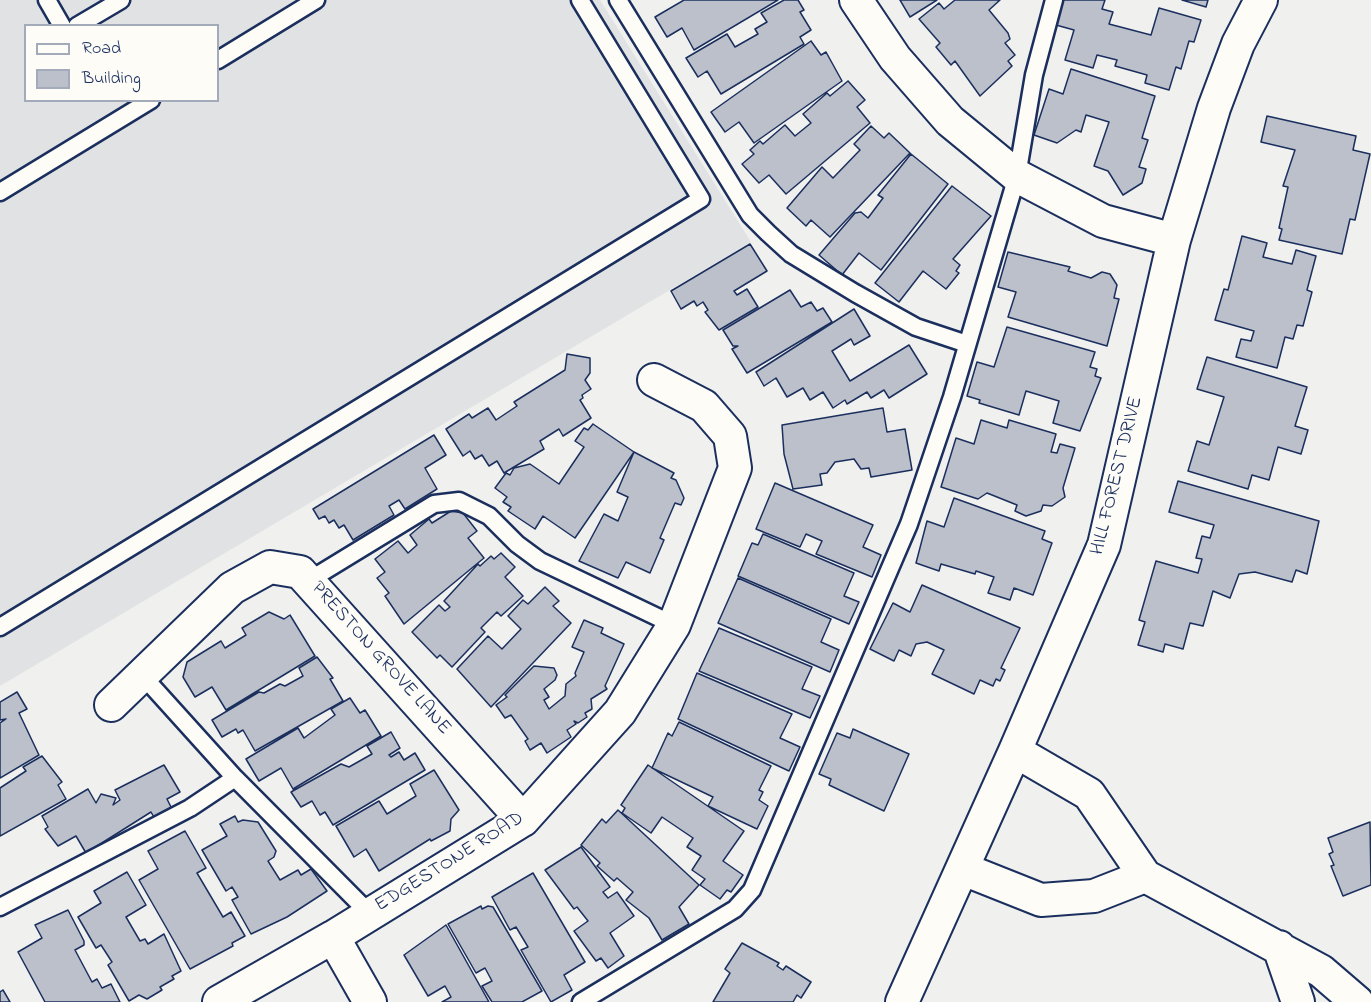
<!DOCTYPE html>
<style>
body{margin:0}
#map{position:relative;width:1371px;height:1002px;overflow:hidden;background:#f0f0ee;font-family:"Indie Flower",sans-serif}
canvas{display:block}
.legend{position:absolute;left:24px;top:24px;width:195px;height:78px;box-sizing:border-box;background:#fdfcf7;border:2px solid #a3aaba;margin:0;padding:8px 10px;list-style:none;font-size:18px;color:#1b2f5e}
.legend li{display:flex;align-items:center;gap:12px;height:30px}
.legend b{width:30px;border:2px solid #a3aaba}
</style>
<div id="map">
<canvas width="1371" height="1002"></canvas>
<ul class="legend">
<li><b style="height:8px;background:#fdfcf7"></b>Road</li>
<li><b style="height:16px;background:#bbc0ca"></b>Building</li>
</ul>
</div>
<script>
const ctx = document.querySelector('canvas').getContext('2d');
ctx.lineJoin = 'round';
function fill(path, color) { ctx.fillStyle = color; ctx.fill(path, 'evenodd'); }
const poly = rows => new Path2D(rows.map(r => 'M' + r).join(''));
function trace(path, color, width, dash) { ctx.strokeStyle = color; ctx.lineWidth = width; ctx.lineCap = dash ? 'butt' : 'round'; ctx.setLineDash(dash || []); ctx.stroke(path); }
function label(font, color, halo, rows, align = 'center') {
  ctx.font = font + ' "Indie Flower",sans-serif'; ctx.lineWidth = 6; ctx.setLineDash([]); ctx.textBaseline = 'middle'; ctx.strokeStyle = halo; ctx.fillStyle = color; for (const [text, x, y, turn = 0] of rows) {
    ctx.save(); ctx.translate(x, y); ctx.rotate((+turn || 0) * Math.PI / 180); ctx.textAlign = isNaN(turn) ? turn : align; if (halo) ctx.strokeText(text, 0, 0); ctx.fillText(text, 0, 0); ctx.restore();
  }
}
const built = poly([
 [0,0,600,0,751,242,0,686],
 [26,26,218,26,218,100,26,100]
]);
const building = poly([
 [684,0,778,0,694,50,682,28,667,37,655,17,684,0],
 [784,0,798,0,804,10,800,12,811,30,800,37,804,44,721,94,707,71,698,77,686,58,727,34,735,47,758,34,755,29,767,22,761,13,784,0],
 [900,0,937,0,910,17,900,0],
 [955,0,1000,0,989,10,1008,33,1010,39,1005,43,1015,55,1008,61,1012,66,980,96,955,61,951,65,936,47,940,43,919,19,939,3,944,9,955,0],
 [1063,0,1105,0,1102,9,1113,12,1109,24,1151,35,1159,8,1201,20,1194,42,1189,41,1181,69,1176,67,1169,90,1145,83,1147,75,1115,66,1117,60,1097,55,1093,68,1065,60,1074,30,1056,25,1063,0],
 [1182,0,1208,0,1206,7,1182,0],
 [811,41,821,55,826,52,842,81,754,143,739,122,725,132,711,112,811,41],
 [1071,69,1155,96,1142,138,1148,140,1139,167,1146,169,1142,183,1123,195,1108,171,1094,166,1109,122,1086,115,1081,132,1076,130,1057,143,1034,135,1049,89,1063,94,1071,69],
 [848,81,865,100,857,107,870,123,786,194,769,175,759,183,742,164,754,154,750,150,760,141,763,144,785,125,795,136,811,123,803,114,827,93,830,96,848,81],
 [1267,116,1356,136,1353,150,1370,154,1355,220,1350,219,1342,254,1279,240,1282,229,1279,228,1288,187,1283,186,1295,150,1261,142,1267,116],
 [871,126,884,138,889,133,910,153,830,237,811,220,806,226,787,208,822,167,833,178,860,150,854,144,871,126],
 [911,154,948,184,881,270,859,253,842,275,819,255,855,213,861,212,868,218,883,198,878,195,911,154],
 [952,186,991,216,953,259,960,265,956,271,959,273,946,289,923,271,899,302,875,283,952,186],
 [1242,236,1267,243,1263,257,1292,264,1296,250,1316,256,1307,290,1312,292,1303,326,1297,325,1293,339,1285,337,1277,368,1236,357,1241,339,1251,341,1254,331,1215,320,1224,289,1228,290,1242,236],
 [750,244,767,271,734,291,737,295,747,289,758,307,719,330,705,312,708,310,703,302,697,306,694,301,681,309,671,291,750,244],
 [1008,252,1070,267,1068,271,1091,278,1102,272,1110,274,1117,285,1114,298,1119,299,1107,346,1008,317,1016,292,998,287,1008,252],
 [790,290,801,307,811,302,817,311,823,308,832,322,747,373,732,349,738,346,733,346,723,330,790,290],
 [854,309,870,336,854,345,851,339,832,351,850,381,909,345,927,374,889,398,884,390,871,398,867,392,847,404,845,400,833,408,823,392,810,400,803,388,787,397,776,378,764,386,756,372,854,309],
 [1007,327,1095,352,1090,367,1097,369,1095,376,1101,378,1080,431,1053,423,1059,401,1026,391,1019,415,979,403,980,400,967,396,977,362,994,367,1007,327],
 [567,354,590,358,590,373,585,380,591,389,582,395,583,398,580,400,591,418,563,436,559,429,540,441,544,449,504,473,497,461,489,466,482,455,475,459,470,451,463,456,446,429,469,414,472,418,488,408,496,420,517,406,514,402,565,370,567,354],
 [1207,357,1307,387,1295,426,1308,430,1301,454,1278,447,1269,480,1252,475,1248,489,1188,471,1197,441,1209,445,1224,397,1197,389,1207,357],
 [883,408,887,432,905,429,912,470,871,477,869,468,861,469,854,459,835,462,827,473,820,474,822,485,793,489,784,454,782,425,883,408],
 [981,420,1007,428,1009,420,1056,434,1051,452,1057,453,1060,444,1075,448,1063,488,1065,497,1052,506,1043,505,1041,511,1026,516,1015,511,1017,505,987,493,978,499,941,487,956,438,974,444,981,420],
 [593,424,634,452,575,538,543,516,535,529,508,511,511,507,503,502,507,497,495,488,506,473,510,475,514,468,530,464,559,484,584,447,575,441,584,428,588,430,593,424],
 [434,435,446,455,425,468,437,489,405,509,399,500,389,506,394,515,353,540,344,525,339,528,334,520,329,523,325,516,319,519,313,509,434,435],
 [634,452,674,473,671,478,676,480,684,498,681,505,675,503,660,538,664,540,650,573,626,562,618,578,579,561,604,514,618,521,628,497,617,492,634,452],
 [1178,481,1319,521,1307,574,1296,570,1292,582,1255,572,1239,574,1230,598,1213,591,1203,626,1190,623,1183,649,1165,644,1163,652,1138,645,1145,622,1139,620,1156,561,1198,573,1202,559,1196,558,1202,536,1210,538,1214,525,1169,512,1178,481],
 [775,483,873,525,863,547,881,555,872,577,816,554,822,541,806,534,800,547,756,529,775,483],
 [954,498,1045,531,1042,539,1052,543,1033,595,1014,588,1010,600,988,593,994,577,976,571,975,574,941,564,939,571,916,563,927,521,944,527,954,498],
 [451,511,463,513,477,531,468,538,484,558,404,624,385,596,389,593,377,578,385,572,375,559,398,541,408,553,417,545,410,535,429,519,432,523,451,511],
 [763,534,854,573,844,596,859,602,849,624,738,576,752,543,758,545,763,534],
 [501,553,515,567,505,577,523,596,501,616,497,612,481,628,485,632,452,667,440,655,437,658,412,632,439,605,445,611,450,607,444,601,478,564,480,566,491,556,494,559,501,553],
 [738,578,831,619,821,642,839,650,830,672,718,623,738,578],
 [922,585,1020,628,1001,668,1005,670,1000,681,996,679,993,686,980,680,974,694,932,674,944,650,927,642,916,644,911,656,899,650,894,661,870,649,893,603,910,612,922,585],
 [545,587,559,601,553,606,571,623,491,707,457,669,488,636,502,649,521,629,508,616,523,600,528,604,545,587],
 [269,612,284,619,290,615,315,656,226,710,212,687,195,697,183,677,187,662,221,641,225,648,246,635,242,628,269,612],
 [584,620,603,628,601,633,624,644,605,686,607,689,591,699,592,709,585,713,587,717,578,723,574,721,576,724,567,730,571,737,547,753,541,743,530,750,525,741,528,739,511,715,505,718,496,705,507,697,505,695,534,666,554,668,557,675,555,680,544,689,549,697,544,700,549,709,565,696,566,684,576,676,575,673,584,652,572,647,584,620],
 [719,628,812,667,802,689,820,696,810,718,699,671,719,628],
 [317,657,333,678,330,679,343,701,255,751,243,730,238,733,236,729,222,737,212,720,259,692,264,693,280,684,285,686,303,676,299,668,317,657],
 [697,673,792,714,780,738,800,747,789,771,678,719,697,673],
 [17,692,27,709,19,713,39,755,0,778,0,723,6,719,0,720,0,702,17,692],
 [350,698,360,713,365,710,381,736,293,789,281,768,259,781,246,759,298,728,304,738,335,715,331,709,350,698],
 [679,722,771,766,759,790,763,792,759,800,768,806,757,829,708,806,713,797,652,768,668,733,672,736,679,722],
 [853,729,909,754,884,811,829,785,831,779,819,774,837,733,850,738,853,729],
 [391,732,400,748,389,755,391,757,399,752,404,760,415,753,425,770,333,825,325,812,320,815,312,801,301,807,291,792,341,764,349,767,372,754,367,746,391,732],
 [42,756,62,782,58,785,66,799,0,836,0,788,26,771,23,767,42,756],
 [164,765,180,792,167,799,172,809,155,819,151,812,86,853,76,836,58,846,45,829,48,827,42,816,88,789,96,803,101,794,116,798,113,805,120,800,115,790,164,765],
 [648,765,744,831,723,861,743,875,731,892,727,890,720,899,700,885,705,879,692,870,701,856,687,847,693,838,662,817,651,833,622,813,625,808,621,805,648,765],
 [434,770,459,810,451,819,450,831,431,841,430,839,379,871,366,849,354,857,336,826,379,801,387,814,416,796,410,784,434,770],
 [618,810,699,885,679,907,689,924,662,940,649,918,626,900,633,892,617,878,614,881,597,866,600,863,581,845,602,819,606,823,618,810],
 [235,816,238,822,243,820,258,822,276,851,274,857,268,861,280,880,298,870,301,875,311,869,327,891,287,917,251,934,232,900,238,897,232,887,226,891,202,850,227,836,220,824,235,816],
 [1370,822,1371,885,1343,896,1331,866,1334,865,1329,854,1333,852,1328,838,1370,822],
 [185,831,206,868,197,873,223,917,231,912,245,936,232,943,233,946,190,969,139,880,158,869,148,851,185,831],
 [581,847,610,887,603,892,608,898,617,892,634,916,610,933,624,956,608,968,601,958,596,961,574,931,588,921,577,907,574,909,545,870,581,847],
 [127,872,146,905,126,917,140,941,145,939,148,944,164,934,181,971,172,976,174,979,160,987,162,990,147,999,139,995,129,1001,108,965,112,962,101,945,96,948,78,917,101,903,94,891,127,872],
 [533,873,585,962,564,975,572,990,551,1002,521,950,528,947,516,927,510,930,492,897,533,873],
 [481,906,482,909,488,906,493,907,542,991,522,1002,492,1002,482,986,492,981,485,968,476,973,448,924,481,906],
 [68,910,84,941,84,945,75,950,92,982,97,979,102,988,111,984,120,1002,45,1002,18,952,42,938,35,925,68,910],
 [446,925,489,1002,442,1002,451,997,445,986,428,996,404,955,446,925],
 [742,943,779,963,777,966,783,970,786,966,811,982,801,998,797,995,793,1002,713,1002,730,973,725,969,742,943],
 [3,990,10,1002,0,1002,0,992,3,990]
]);
const service = poly([
 [47,0,62,26],
 [618,0,750,215,768,233,791,254,855,293,916,327,967,344],
 [77,26,121,0],
 [218,60,316,0],
 [0,192,151,100],
 [308,581,434,504,459,501,489,516,517,544,540,561,674,625],
 [0,627,701,199,580,0],
 [142,675,235,778,370,914],
 [0,907,190,808,235,778],
 [581,1002,735,909,752,890,909,524,952,397,1017,176,1034,75,1054,0]
]);
const minor = poly([
 [856,0,895,58,950,121,1017,176,1103,221,1174,240],
 [111,705,232,588,270,567,300,572,523,820],
 [1015,751,1089,794,1145,876,1321,971,1357,1002],
 [963,869,1041,900,1094,896,1145,876],
 [333,937,370,1002],
 [1279,947,1298,1002],
 [219,1002,333,937,523,820,620,712,674,625,735,468,730,436,704,406,654,380],
 [902,1002,1015,751,1104,545,1174,240,1214,108,1238,44,1261,0]
]);
const streetNames = [
 ["HILL FOREST DRIVE",1118,476,-76],
 ["PRESTON GROVE LANE",380,659,48],
 ["EDGESTONE ROAD",450,863,-32]
];
fill(built, '#e0e2e3');
fill(building, '#bbc0ca');
trace(building, '#1b2f5e', 1.5);
trace(service, '#1b2f5e', 21);
trace(minor, '#1b2f5e', 36);
trace(service, '#fdfcf7', 16);
trace(minor, '#fdfcf7', 32);
label('20px', '#1b2f5e', '#fdfcf7', streetNames);
</script>
